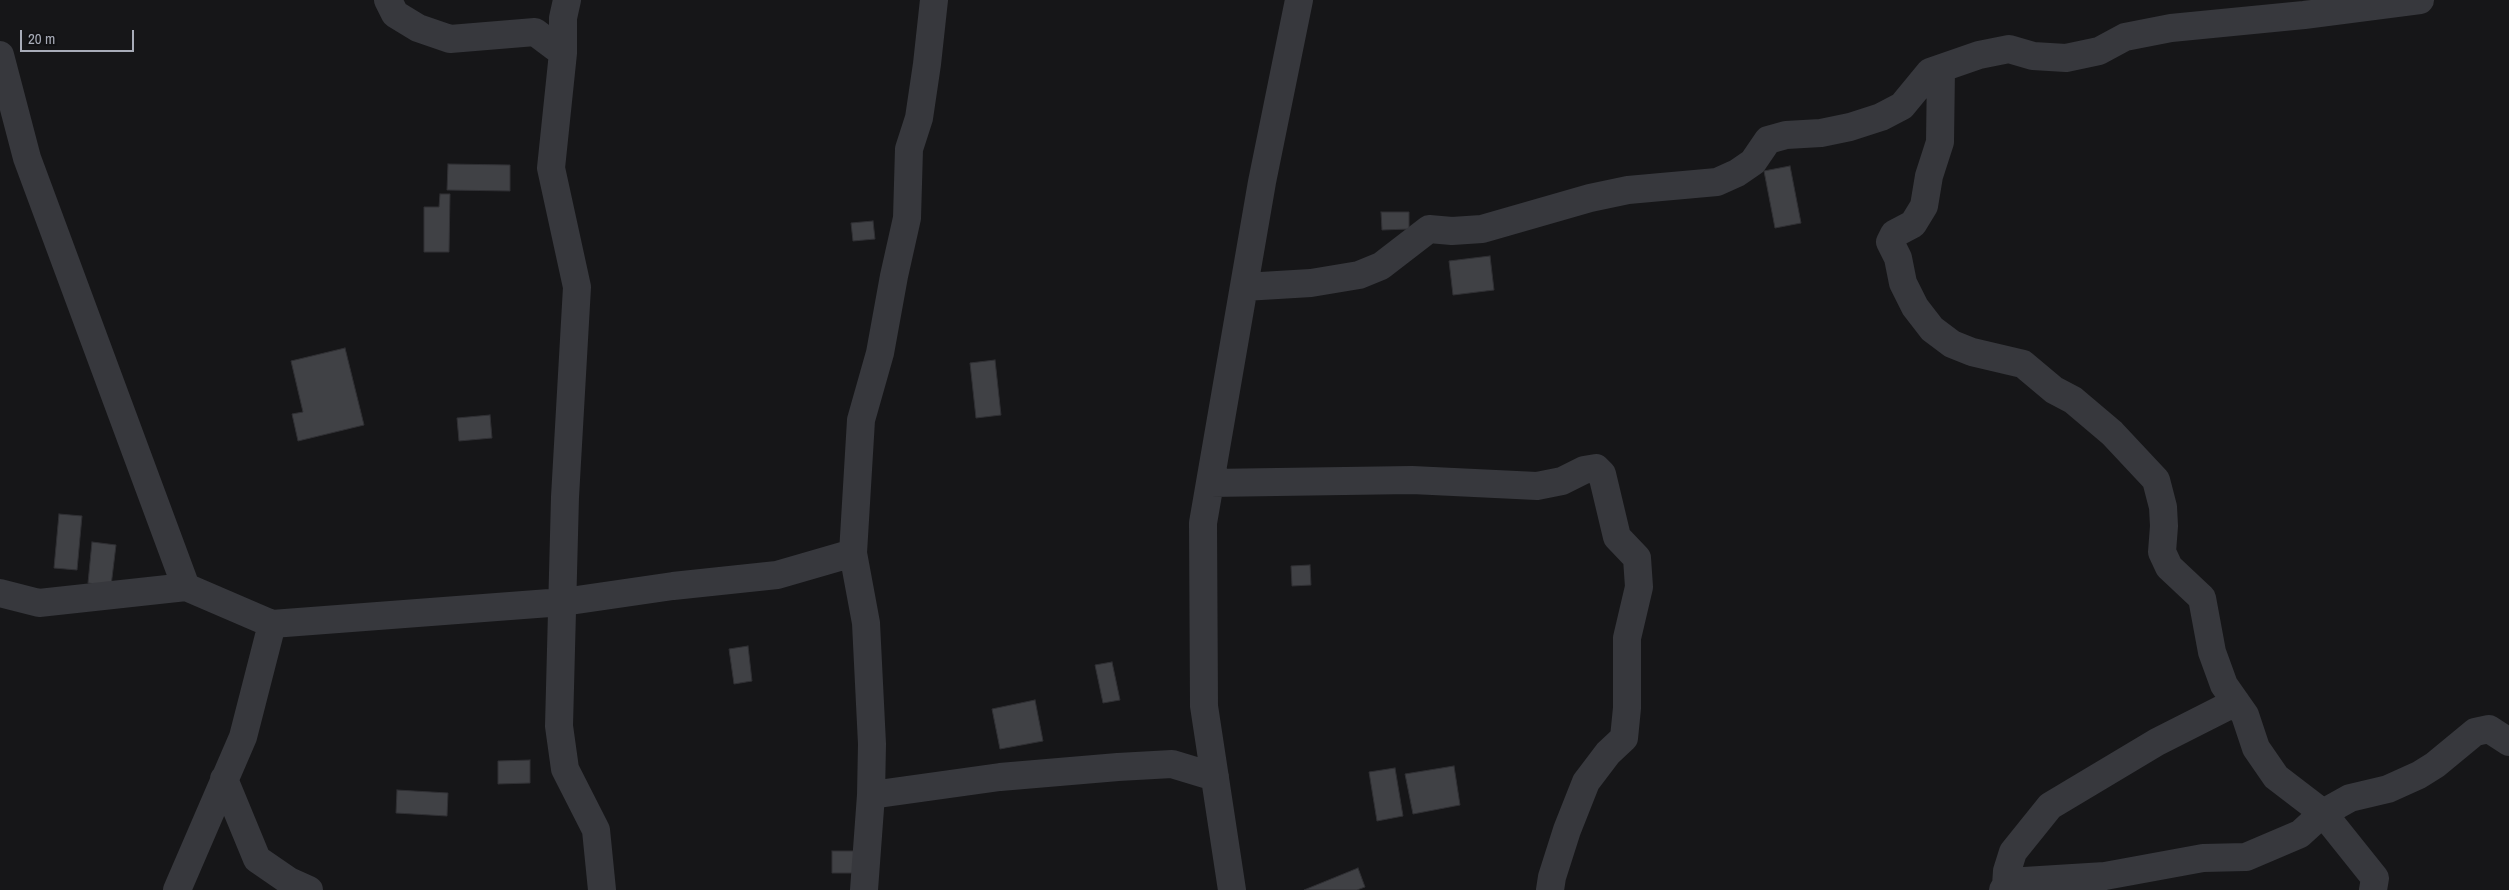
<!DOCTYPE html>
<style>
body{margin:0}
#map{position:relative;width:2509px;height:890px;overflow:hidden;background:#161618;font-family:"Archivo Narrow",sans-serif}
canvas{display:block}
.scale{position:absolute;left:20px;top:30px;width:114px;height:22px;box-sizing:border-box;border:2px solid #a8acb8;border-top:0;padding-left:6px;font-size:15px;line-height:18px;white-space:nowrap;color:#a8acb8;-webkit-text-stroke:4px #111113;paint-order:stroke}
</style>
<div id="map">
<canvas width="2509" height="890"></canvas>
<div class="scale">20 m</div>
</div>
<script>
const ctx = document.querySelector('canvas').getContext('2d');
ctx.lineJoin = 'round';
function fill(path, color) { ctx.fillStyle = color; ctx.fill(path, 'evenodd'); }
const poly = rows => new Path2D(rows.map(r => 'M' + r).join(''));
function trace(path, color, width, dash) { ctx.strokeStyle = color; ctx.lineWidth = width; ctx.lineCap = dash ? 'butt' : 'round'; ctx.setLineDash(dash || []); ctx.stroke(path); }
const building = poly([
 [448,164,510,165,510,191,447,190,448,164],
 [1790,166,1801,223,1775,228,1764,171,1790,166],
 [440,194,450,194,449,252,424,252,424,207,439,207,440,194],
 [1381,212,1409,212,1409,229,1382,230,1381,212],
 [873,221,875,239,853,241,851,223,873,221],
 [1490,256,1494,290,1453,295,1449,261,1490,256],
 [345,348,364,425,298,441,292,414,303,412,291,361,345,348],
 [995,360,1001,415,976,418,970,363,995,360],
 [490,415,492,438,459,441,457,418,490,415],
 [59,514,82,516,77,570,54,568,59,514],
 [92,542,116,545,111,586,88,583,92,542],
 [1310,565,1311,585,1292,586,1291,566,1310,565],
 [748,646,752,681,734,684,729,649,748,646],
 [1112,662,1120,700,1103,703,1095,665,1112,662],
 [1035,700,1043,741,1000,749,992,709,1035,700],
 [530,760,530,783,498,784,498,761,530,760],
 [1454,766,1460,805,1413,814,1405,774,1454,766],
 [1395,768,1403,816,1377,821,1369,772,1395,768],
 [397,790,448,793,447,816,396,813,397,790],
 [832,851,856,851,857,873,832,873,832,851],
 [1358,868,1365,887,1357,890,1304,890,1358,868]
]);
const minor = poly([
 [388,0,395,14,418,28,450,39,535,32,563,53],
 [567,0,563,18,563,53,551,168,577,287,565,497,559,726,565,769,596,830,602,890],
 [0,55,27,158,186,587],
 [1941,69,1940,142,1929,176,1924,206,1913,224,1894,234,1890,242,1898,258,1903,283,1915,307,1932,329,1952,344,1972,352,2023,364,2054,390,2073,400,2112,433,2156,480,2163,507,2164,526,2162,552,2169,567,2202,598,2212,652,2224,685,2245,715,2256,748,2276,777,2323,813,2375,878,2373,890],
 [1244,287,1311,283,1359,275,1381,266,1429,229,1452,231,1482,229,1590,198,1628,190,1717,182,1737,173,1753,162,1768,140,1786,135,1821,133,1850,127,1881,117,1902,106,1930,72,1979,55,2009,49,2033,56,2066,58,2099,51,2125,37,2171,28,2304,15,2420,0],
 [1210,483,1412,480,1537,486,1562,481,1584,470,1596,468,1602,474,1617,537,1637,558,1639,587,1627,638,1627,708,1624,738,1608,753,1586,782,1567,830,1552,877,1550,890],
 [0,593,39,603,186,587,272,624,563,602,673,586,777,575,853,553],
 [224,779,257,859,289,881,309,890],
 [871,795,1000,777,1118,767,1172,764,1215,777],
 [2006,886,2024,881,2105,876,2203,858,2246,857,2300,834,2323,813,2350,798,2388,789,2419,775,2435,765,2475,732,2489,729,2509,742],
 [177,890,243,737,272,624],
 [864,890,871,795,872,744,866,623,853,553,861,420,880,353,894,276,907,218,909,149,919,118,927,64,934,0],
 [1232,890,1204,706,1203,523,1262,182,1299,0],
 [2003,890,2006,886,2007,871,2013,852,2050,806,2157,742,2236,702]
]);
fill(building, '#404145');
trace(building, '#303034', 1);
trace(minor, '#37383d', 28);
</script>
